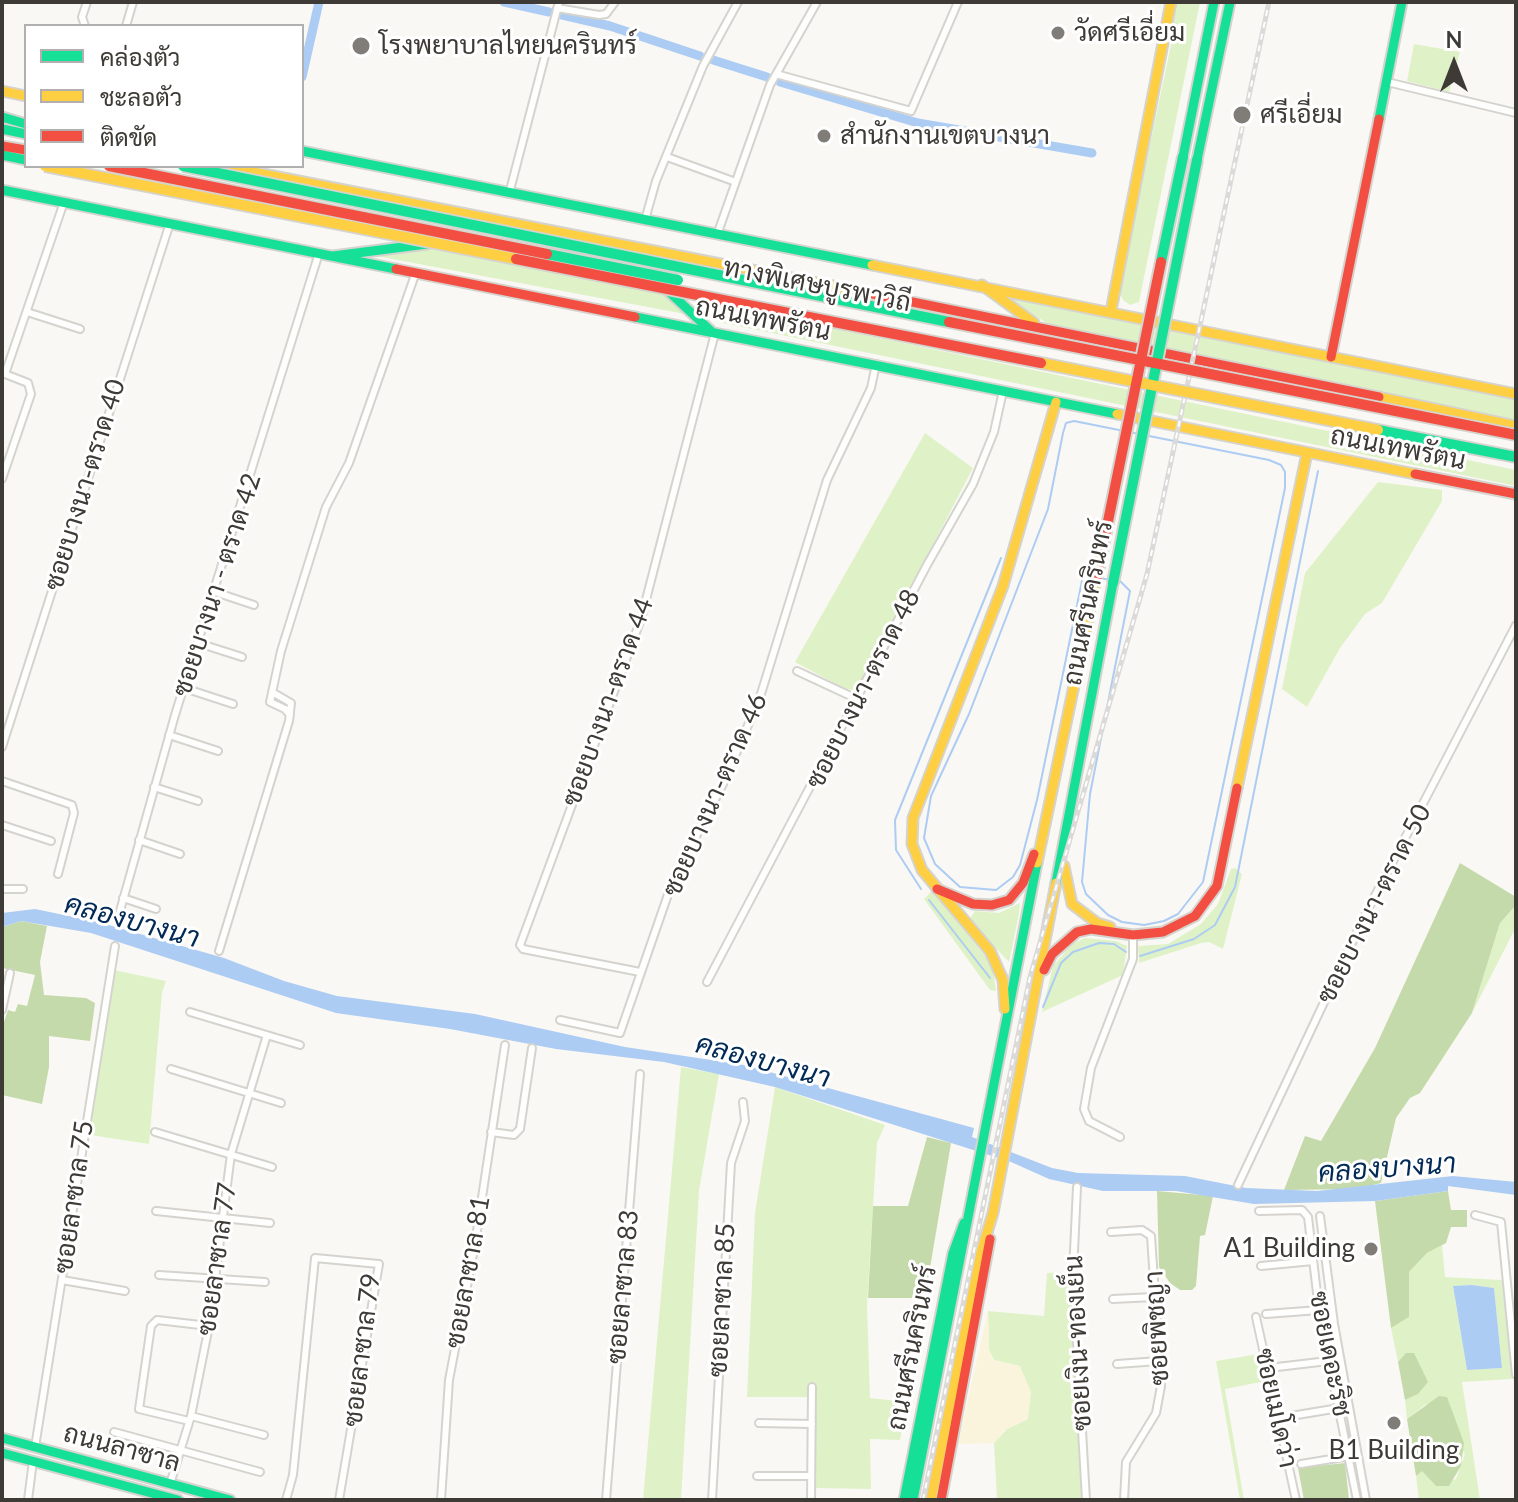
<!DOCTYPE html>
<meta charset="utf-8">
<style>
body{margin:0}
#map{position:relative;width:1518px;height:1502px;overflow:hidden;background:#faf8f4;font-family:Lato,Sarabun,sans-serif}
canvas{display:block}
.frame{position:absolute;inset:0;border:4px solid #3e3a35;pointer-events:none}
.legend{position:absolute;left:24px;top:24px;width:280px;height:144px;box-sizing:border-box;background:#fff;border:2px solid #b2b0ae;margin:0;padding:10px 14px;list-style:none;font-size:24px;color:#3e3a35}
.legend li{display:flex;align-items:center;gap:16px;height:40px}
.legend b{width:40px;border:2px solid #b2b0ae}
.north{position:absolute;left:1414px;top:24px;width:80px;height:80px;-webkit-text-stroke:6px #fff;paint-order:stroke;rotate:0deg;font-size:22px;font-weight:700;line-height:32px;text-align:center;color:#3e3a35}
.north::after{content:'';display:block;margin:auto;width:28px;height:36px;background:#3e3a35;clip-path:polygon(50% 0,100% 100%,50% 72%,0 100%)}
</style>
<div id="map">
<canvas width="1518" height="1502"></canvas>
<div class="frame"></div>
<ul class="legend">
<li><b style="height:10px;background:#16e098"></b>คล่องตัว</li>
<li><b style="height:10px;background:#ffcf43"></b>ชะลอตัว</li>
<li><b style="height:10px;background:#f24e42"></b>ติดขัด</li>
</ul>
<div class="north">N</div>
</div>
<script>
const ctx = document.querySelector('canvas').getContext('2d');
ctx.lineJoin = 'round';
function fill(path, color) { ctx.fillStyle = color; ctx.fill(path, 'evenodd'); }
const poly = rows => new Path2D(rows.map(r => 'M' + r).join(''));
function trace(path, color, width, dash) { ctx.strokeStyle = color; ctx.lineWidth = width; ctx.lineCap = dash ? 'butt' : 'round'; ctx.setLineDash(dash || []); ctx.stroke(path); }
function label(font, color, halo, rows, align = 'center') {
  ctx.font = font + ' Lato,Sarabun,sans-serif'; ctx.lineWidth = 6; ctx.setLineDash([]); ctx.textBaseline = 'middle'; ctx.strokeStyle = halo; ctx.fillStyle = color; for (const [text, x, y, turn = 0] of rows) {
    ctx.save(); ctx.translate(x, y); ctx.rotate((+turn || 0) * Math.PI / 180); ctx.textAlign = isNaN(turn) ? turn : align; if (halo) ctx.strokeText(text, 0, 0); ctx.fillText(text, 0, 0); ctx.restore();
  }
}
const green = poly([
 [1176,2,1200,2,1139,302,1130,305,1123,300,1119,291,1171,45],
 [1414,44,1460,52,1449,92,1407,81],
 [424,246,668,295,685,314,371,255],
 [1014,298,1516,400,1516,421,1048,324,1013,302],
 [696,300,1516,470,1516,486,723,323,710,319],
 [925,433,973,468,860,685,855,690,845,689,795,662],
 [1378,482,1442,490,1442,501,1382,603,1365,614,1340,648,1307,707,1282,689,1305,573],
 [1235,868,1242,874,1223,949,1209,942,1201,943,1139,963,1138,946,1168,944,1201,924,1218,904,1231,869],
 [932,891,992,964,996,991,990,990,924,899],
 [1020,903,1019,914,1009,962,969,920,975,911,999,913],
 [1516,905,1516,927,1472,1013,1500,923],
 [1085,938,1116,941,1127,946,1123,975,1042,1012,1053,966,1072,944],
 [114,970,166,981,162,993,149,1144,90,1135],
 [681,1067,719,1074,699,1191,681,1500,643,1500],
 [775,1087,885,1125,877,1143,873,1206,867,1305,870,1398,906,1402,900,1440,870,1439,871,1489,816,1488,816,1384,808,1384,808,1397,747,1397,755,1213],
 [1442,1245,1445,1277,1502,1280,1512,1379,1462,1382,1480,1500,1419,1500,1416,1476,1422,1470,1436,1486,1456,1479,1465,1454,1426,1404,1407,1419,1405,1400,1418,1394,1406,1353,1398,1362,1391,1328,1409,1317,1409,1272,1427,1253],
 [1472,1285,1494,1288,1502,1368,1467,1370,1453,1287],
 [1069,1272,1083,1500,997,1500,994,1443,1007,1429,1028,1419,1020,1366,994,1360,989,1350,988,1311,1044,1316,1047,1273],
 [1259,1354,1266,1381,1225,1389,1244,1500,1240,1500,1216,1361]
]);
const forest = poly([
 [1460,863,1516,897,1516,905,1500,923,1472,1013,1420,1093,1410,1098,1396,1118,1381,1183,1357,1189,1284,1190,1305,1136,1321,1141,1375,1048],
 [21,921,47,926,40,962,44,995,86,998,95,1003,90,1041,49,1036,49,1067,42,1104,2,1095,2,1028,8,1010,15,1012,18,1004,27,1006,35,975,2,968,2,927],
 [927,1137,951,1143,925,1298,868,1298,873,1206,908,1206],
 [1157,1191,1213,1196,1205,1235,1200,1236,1196,1286,1192,1290,1180,1290,1170,1283,1159,1267],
 [1448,1191,1451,1210,1467,1210,1467,1227,1451,1227,1446,1243,1427,1253,1409,1272,1409,1317,1391,1328,1375,1201],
 [1406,1353,1414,1353,1428,1382,1418,1394,1405,1400,1398,1362],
 [1439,1396,1447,1397,1464,1443,1461,1466,1449,1486,1436,1486,1422,1471,1416,1476,1407,1419],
 [1345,1463,1349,1500,1304,1500,1298,1468]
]);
const sand = poly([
 [988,1311,989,1350,993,1360,1020,1366,1031,1392,1028,1419,1007,1429,994,1443,958,1444]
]);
const water = poly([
 [35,909,98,922,224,958,284,981,337,996,475,1014,625,1047,744,1065,974,1128,972,1137,1052,1168,1078,1173,1185,1176,1246,1188,1317,1191,1453,1176,1516,1182,1516,1195,1448,1186,1448,1191,1375,1201,1254,1204,1176,1191,1103,1191,1049,1179,1011,1162,775,1087,664,1062,556,1049,450,1029,336,1013,91,933,21,921,2,927,2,913],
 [1472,1285,1494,1288,1502,1368,1467,1370,1453,1286]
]);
const stream = poly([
 [1074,421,1269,460,1281,465,1285,472,1285,488,1203,882,1178,914,1164,921,1144,925,1122,922,1108,915,1086,894,1082,882,1090,794,1130,591,1120,581,1083,576,1037,800,1020,865,1013,877,996,890,960,887,935,864,924,838,931,796,969,714,1048,509,1063,433,1066,423,1074,421],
 [921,889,896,850,895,820,1001,558],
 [929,900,990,978],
 [1140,956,1194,939,1215,925,1235,887,1318,471],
 [1043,1007,1061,963,1073,952,1099,943,1114,944,1126,952]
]);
const canal = poly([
 [504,2,549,12],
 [562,15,610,26,700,56],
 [713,60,767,77],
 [302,77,319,2],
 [780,82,918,123,1092,153]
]);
const street = poly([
 [557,8,599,15,606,14,615,2],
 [85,26,82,17,87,2],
 [126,26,133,2],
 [776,74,911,111,958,2],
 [1387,82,1516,113],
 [667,157,733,181],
 [509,194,559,2],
 [645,220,656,181,703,66,738,2],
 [717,235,770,85,817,2],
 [27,312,80,329],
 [2,479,31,394,28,383,5,374,64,202],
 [215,592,254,605],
 [198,643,242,657],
 [797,671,857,699],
 [184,688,233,704],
 [290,715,285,709,270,702,281,651,326,507,349,463,416,272],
 [169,735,218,751],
 [2,747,170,223],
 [2,781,72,805,74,813,58,874],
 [154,787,198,801],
 [2,825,51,841],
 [139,840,180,854],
 [2,889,23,889],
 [123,898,156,909],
 [118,918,175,715,319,253],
 [219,951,289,721,291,703,272,692],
 [640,972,523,949,520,945,641,619,715,333],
 [707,982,927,565,973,484,994,432,1003,391],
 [2,1010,10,973],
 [190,1012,300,1045],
 [560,1020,620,1033,672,883,723,784,760,697,827,480,871,388,876,364],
 [171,1069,281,1103],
 [155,1132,272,1167],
 [491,1132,514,1135,520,1129,532,1048],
 [1120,1137,1089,1121,1084,1109,1091,1068,1133,959,1133,935],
 [1238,1185,1366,913,1516,625],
 [1077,1187,1073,1273,1086,1500],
 [156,1211,270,1223],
 [1259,1211,1302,1210,1308,1217,1319,1310,1357,1500],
 [1475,1215,1501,1222,1516,1375],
 [1320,1216,1334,1324,1366,1500],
 [1111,1232,1142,1230,1151,1236,1161,1386,1156,1413,1126,1462,1124,1500],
 [1261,1266,1313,1261],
 [159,1275,265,1282],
 [62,1280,125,1291],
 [1113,1299,1154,1297],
 [1266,1314,1319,1310],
 [1256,1317,1296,1500],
 [1117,1364,1159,1361],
 [1277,1367,1328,1361],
 [191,1416,264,1435],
 [1291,1416,1339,1408],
 [189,1421,139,1409,151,1326,157,1320,209,1326],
 [759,1423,812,1424],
 [114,1432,260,1472],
 [35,1447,115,946],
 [1301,1464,1350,1456],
 [757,1476,811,1476],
 [170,1484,191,1416,209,1326,231,1154,267,1035],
 [28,1500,33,1461],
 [286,1500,293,1475,315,1258,379,1264,339,1500],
 [441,1500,449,1380,475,1244,505,1045],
 [606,1500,640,1074],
 [712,1500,731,1163,745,1121,743,1102],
 [811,1500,812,1387]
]);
const fast = poly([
 [2,117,26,124],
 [1379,119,1402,2],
 [2,129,26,134],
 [302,151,872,265],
 [2,155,26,160],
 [1183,157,1214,2],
 [1197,160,1230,2],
 [2,190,396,269],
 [333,256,427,244],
 [666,289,712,332],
 [635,317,1117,414],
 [1056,883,1113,583],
 [2,1438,230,1500],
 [2,1453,178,1500],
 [904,1500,953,1253,964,1223],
 [913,1500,1037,863]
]);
const slow = poly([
 [2,91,26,96],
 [222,166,873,294],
 [872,265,1516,394],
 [982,285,1034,323],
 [1111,311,1171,2],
 [1379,397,1516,426],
 [1117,414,1415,474],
 [1237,788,1307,453],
 [1037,863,1096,580],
 [1064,866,1072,904,1097,923,1110,927],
 [1005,1009,1003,980,990,951,922,870,912,844,913,818,1003,586,1056,402],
 [931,1500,981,1252,993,1213,1056,883]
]);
const jam = poly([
 [2,146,26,150],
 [396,269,635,317],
 [873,294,1379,397],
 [1331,357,1379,119],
 [1415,474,1516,494],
 [937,889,973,904,992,905,1009,900,1023,883,1034,854],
 [1044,970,1052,954,1077,932,1091,929,1133,935,1163,932,1195,916,1217,886,1237,788],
 [941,1500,990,1239]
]);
const rail = poly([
 [923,1500,1030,977,1147,574,1269,2]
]);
const fastBridge = poly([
 [183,166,949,322],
 [547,254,678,280],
 [1161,262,1183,157],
 [1378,430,1516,457],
 [1113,583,1197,160]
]);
const slowBridge = poly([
 [45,166,516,259],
 [1041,363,1378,430]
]);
const jamBridge = poly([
 [109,166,547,254],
 [516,259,1041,363],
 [949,322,1516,435],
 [1096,580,1161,262]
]);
const markers = [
 [1058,33,8,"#807c78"],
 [361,46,10,"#807c78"],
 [1242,115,10,"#807c78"],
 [824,136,8,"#807c78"],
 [1371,1249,8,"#807c78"],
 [1394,1423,8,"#807c78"]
];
const poiNames = [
 ["วัดศรีเอี่ยม",1074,33],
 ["โรงพยาบาลไทยนครินทร์",379,46],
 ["ศรีเอี่ยม",1260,115],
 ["สำนักงานเขตบางนา",840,136],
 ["A1 Building",1355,1249,"right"],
 ["B1 Building",1394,1451,"center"]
];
const streetNames = [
 ["ทางพิเศษบูรพาวิถี",817,285,11],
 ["ถนนเทพรัตน",763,319,11],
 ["ถนนเทพรัตน",1398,448,11],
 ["ซอยบางนา-ตราด 40",85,485,-73],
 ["ซอยบางนา - ตราด 42",217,585,-72],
 ["ถนนศรีนครินทร์",1088,603,-79],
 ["ซอยบางนา-ตราด 48",863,689,-63],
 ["ซอยบางนา-ตราด 44",608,702,-70],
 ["ซอยบางนา-ตราด 46",715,795,-66],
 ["ซอยบางนา-ตราด 50",1374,904,-63],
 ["ซอยลาซาล 75",74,1197,-82],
 ["ซอยลาซาล 77",217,1259,-82],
 ["ซอยลาซาล 81",468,1272,-80],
 ["ซอยลาซาล 83",623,1287,-85],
 ["ซอยลาซาล 85",722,1300,-87],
 ["ซอยพิชญา",1157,1328,-93],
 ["ซอยเงิน-ทองเย็น",1078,1343,-93],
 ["ถนนศรีนครินทร์",912,1348,-79],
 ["ซอยลาซาล 79",362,1350,-83],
 ["ซอยเดอะริช",1330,1354,79],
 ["ซอยเมโดว่า",1276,1408,78],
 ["ถนนลาซาล",122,1448,15]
];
const waterNames = [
 ["คลองบางนา",132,921,15],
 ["คลองบางนา",763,1061,15],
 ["คลองบางนา",1387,1168,-4]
];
fill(green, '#dff2c7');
fill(forest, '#c5daaa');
fill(sand, '#faf4dd');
fill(water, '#acccf3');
trace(stream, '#acccf3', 2);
trace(canal, '#acccf3', 9);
trace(street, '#d5d3ce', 10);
trace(fast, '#d5d3ce', 13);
trace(slow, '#d5d3ce', 13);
trace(jam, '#d5d3ce', 13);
trace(street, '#fefefd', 6);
trace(fast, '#16e098', 9);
trace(slow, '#ffcf43', 9);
trace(jam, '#f24e42', 9);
trace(rail, '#dbdad9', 5);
trace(rail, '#fff', 2, [6]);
trace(fastBridge, '#d5d3ce', 14, []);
trace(slowBridge, '#d5d3ce', 14, []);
trace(jamBridge, '#d5d3ce', 14, []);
trace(fastBridge, '#16e098', 10);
trace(slowBridge, '#ffcf43', 10);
trace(jamBridge, '#f24e42', 10);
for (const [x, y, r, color] of markers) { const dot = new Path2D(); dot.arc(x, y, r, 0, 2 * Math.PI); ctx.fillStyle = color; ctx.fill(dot); trace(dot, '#fff', 3); }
label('26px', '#3e3a35', '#fff', poiNames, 'left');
label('26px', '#3e3a35', '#fff', streetNames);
label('italic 28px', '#022a56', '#fff', waterNames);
</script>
